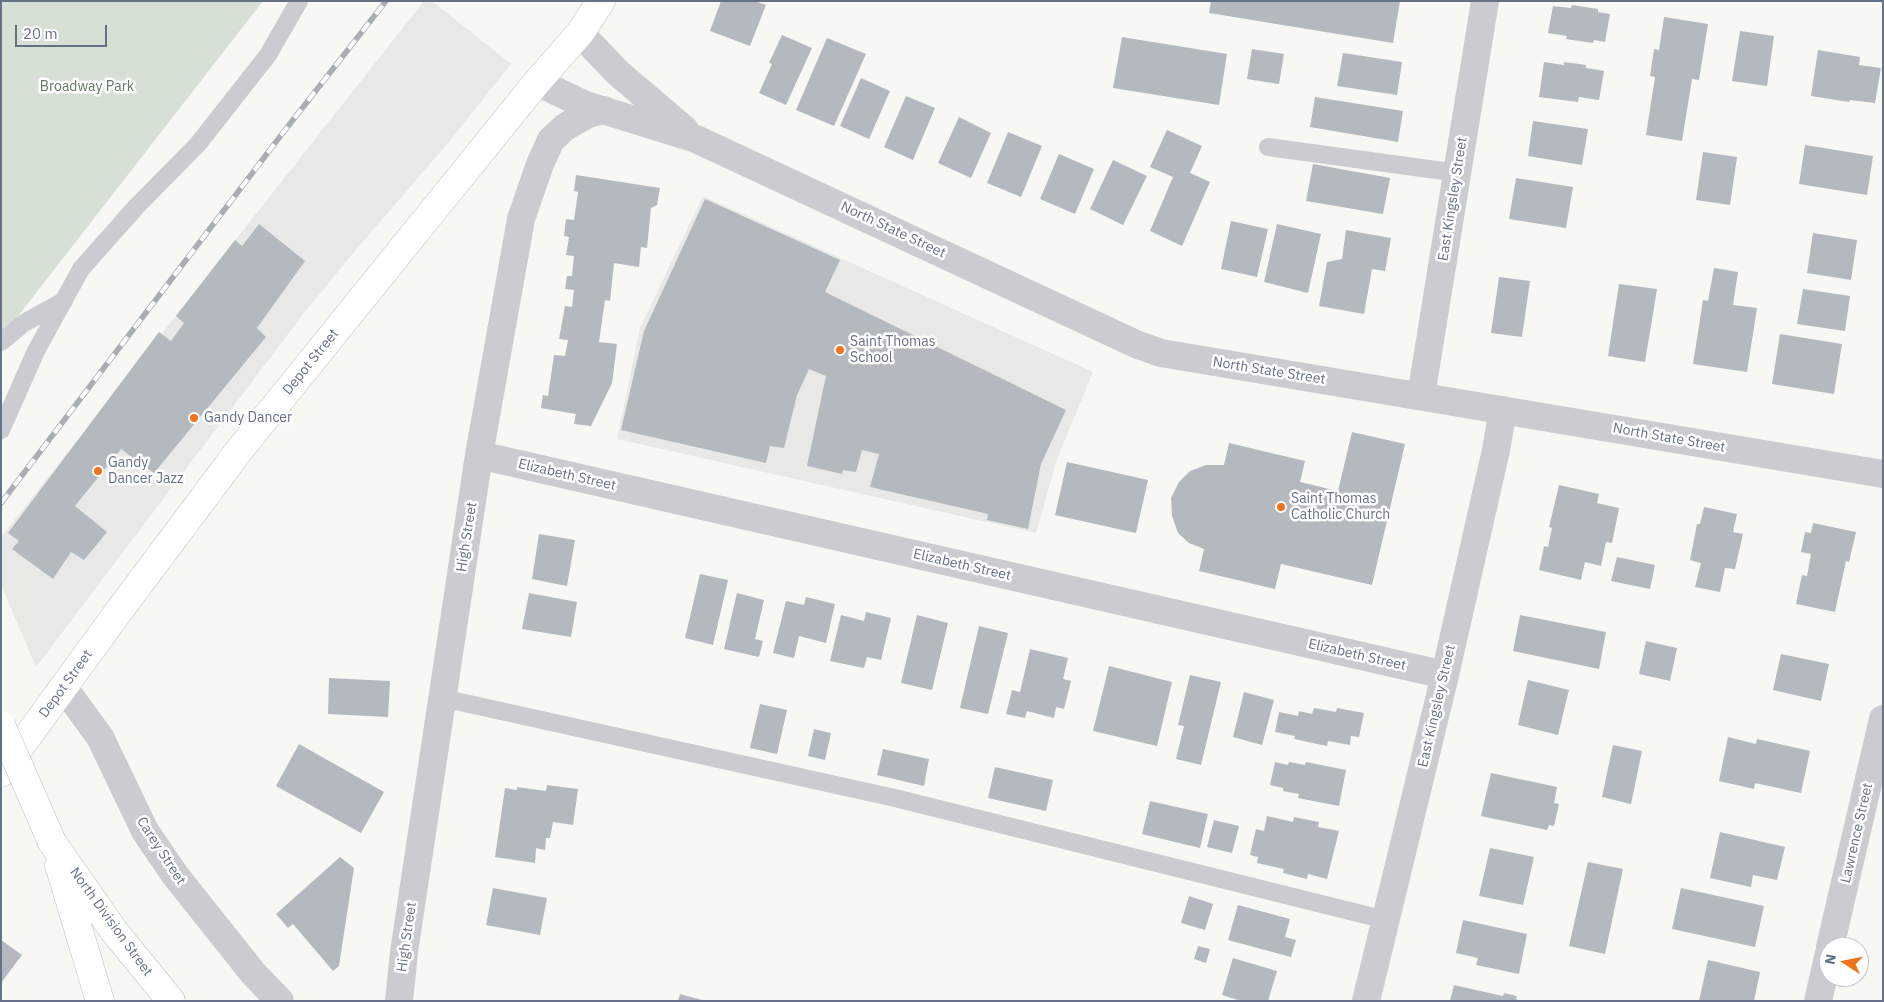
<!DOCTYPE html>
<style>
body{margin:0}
#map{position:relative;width:1884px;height:1002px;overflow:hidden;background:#f7f7f4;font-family:"IBM Plex Sans",sans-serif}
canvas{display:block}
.frame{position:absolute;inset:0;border:2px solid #647187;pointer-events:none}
.north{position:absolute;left:1819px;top:937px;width:50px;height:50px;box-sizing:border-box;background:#fff;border:1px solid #c1c6cf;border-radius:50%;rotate:281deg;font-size:14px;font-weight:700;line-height:20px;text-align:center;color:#647187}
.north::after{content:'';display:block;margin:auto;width:18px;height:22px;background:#ef721c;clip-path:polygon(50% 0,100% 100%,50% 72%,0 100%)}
.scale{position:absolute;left:15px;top:25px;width:92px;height:22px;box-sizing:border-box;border:2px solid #647187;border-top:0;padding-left:6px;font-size:15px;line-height:18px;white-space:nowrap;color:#647187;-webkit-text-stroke:4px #fff;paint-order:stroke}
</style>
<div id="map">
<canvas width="1884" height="1002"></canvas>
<div class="frame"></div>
<div class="north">N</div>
<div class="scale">20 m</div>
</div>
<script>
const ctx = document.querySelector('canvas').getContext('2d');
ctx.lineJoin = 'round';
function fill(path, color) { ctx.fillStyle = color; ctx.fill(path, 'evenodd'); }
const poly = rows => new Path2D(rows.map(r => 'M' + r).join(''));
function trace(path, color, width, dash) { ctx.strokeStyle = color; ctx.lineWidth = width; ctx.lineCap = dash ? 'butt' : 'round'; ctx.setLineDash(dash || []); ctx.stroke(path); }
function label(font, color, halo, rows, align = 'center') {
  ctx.font = font + ' "IBM Plex Sans",sans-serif'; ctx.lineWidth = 5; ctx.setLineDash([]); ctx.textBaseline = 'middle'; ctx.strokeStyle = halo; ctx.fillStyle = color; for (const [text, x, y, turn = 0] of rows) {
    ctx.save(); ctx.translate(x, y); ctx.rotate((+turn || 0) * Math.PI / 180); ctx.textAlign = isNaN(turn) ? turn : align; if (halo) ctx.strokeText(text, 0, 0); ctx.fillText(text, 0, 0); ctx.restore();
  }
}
const built = poly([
 [424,1,432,1,511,64,448,143,354,252,304,313,36,667,1,585,1,537],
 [703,196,1093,372,1057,459,1036,533,617,439,640,328]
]);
const green = poly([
 [1,1,263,1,1,338]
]);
const building = poly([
 [721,1,755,1,766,5,750,46,710,31],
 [1211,1,1400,1,1393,43,1209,13],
 [1572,5,1598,9,1598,12,1610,14,1605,42,1594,40,1593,43,1566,39,1567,36,1548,33,1553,6,1571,8],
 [1664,17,1708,24,1699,80,1692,79,1682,141,1646,135,1655,77,1650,76,1654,49,1659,50],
 [1740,31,1774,36,1767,86,1732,81],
 [782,35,812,48,786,105,759,93,772,64,769,63],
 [1122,37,1227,54,1219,105,1113,88],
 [827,38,866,54,834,126,796,110],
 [1252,49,1284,54,1279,84,1247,79],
 [1818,50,1860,57,1859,65,1881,68,1875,103,1850,100,1849,102,1811,96],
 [1343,53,1402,62,1397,95,1337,86],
 [1544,62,1564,65,1564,62,1586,65,1586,68,1604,71,1599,100,1579,97,1578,102,1539,97],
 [861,78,890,91,869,139,840,126],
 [906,96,935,108,913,160,884,147],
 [1315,97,1403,111,1398,142,1310,127],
 [959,117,991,133,971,178,938,163],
 [1533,121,1588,129,1582,165,1528,156],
 [1167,130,1202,146,1190,173,1210,182,1182,246,1150,231,1173,177,1150,167],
 [1008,132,1042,146,1021,197,987,183],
 [1805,145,1873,156,1867,195,1799,184],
 [1703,152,1737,157,1730,205,1696,200],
 [1059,154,1094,169,1075,214,1040,199],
 [1113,160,1147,176,1123,225,1090,209],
 [1313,164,1390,178,1383,214,1306,201],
 [576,175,660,188,657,205,651,208,647,248,641,247,639,267,614,263,610,301,605,300,599,342,617,344,612,383,591,426,574,424,576,414,541,408,543,395,548,396,554,355,565,356,568,340,559,339,565,306,572,307,574,290,565,289,567,276,572,276,574,256,566,255,569,237,564,236,566,219,574,220,578,192,574,191],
 [1516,178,1573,187,1566,228,1509,219],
 [705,199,840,260,825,292,1066,410,1041,464,1028,529,987,520,988,514,870,487,879,454,862,450,856,472,843,470,842,474,807,466,826,376,809,369,797,395,784,448,770,446,766,463,621,430,644,331],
 [1231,221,1268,229,1257,277,1221,269],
 [259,224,305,261,257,328,266,337,154,473,121,449,75,506,107,532,84,560,71,552,53,579,12,549,19,541,8,533,159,332,171,341,184,323,176,316,235,240,242,246],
 [1277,224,1321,234,1308,293,1264,282],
 [1346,230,1391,238,1385,271,1372,269,1364,314,1319,306,1327,262,1342,259],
 [1813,233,1857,240,1851,280,1807,273],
 [1714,268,1738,272,1733,305,1757,308,1747,372,1693,364,1703,300,1708,301],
 [1499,277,1530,281,1522,337,1491,333],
 [1619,284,1657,289,1645,362,1608,356],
 [1803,289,1850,296,1845,331,1797,324],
 [1780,334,1842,344,1834,394,1772,384],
 [1352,432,1405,444,1372,585,1281,564,1275,589,1199,571,1204,549,1189,543,1178,533,1172,516,1171,498,1179,482,1190,471,1206,465,1224,465,1229,443,1305,461,1300,482,1338,491],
 [1067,462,1148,480,1136,533,1055,515],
 [1559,485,1599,494,1597,503,1619,508,1612,543,1606,542,1601,566,1585,562,1581,580,1539,570,1544,546,1548,547,1552,528,1549,527],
 [1704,507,1737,514,1733,532,1743,534,1735,569,1725,568,1720,592,1695,587,1701,563,1690,560,1697,524,1700,524],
 [1813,523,1856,532,1849,562,1846,561,1835,612,1796,604,1802,575,1807,576,1811,554,1801,552,1805,532,1811,533],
 [539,534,575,540,567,586,532,579],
 [1617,557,1655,565,1650,589,1611,581],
 [700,574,728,580,713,645,685,638],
 [529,593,577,602,571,637,522,629],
 [737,593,764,600,755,639,763,641,759,657,724,649],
 [806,597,835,604,826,643,799,636,794,658,773,653,786,601,804,605],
 [866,612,891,618,881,660,867,657,864,668,830,661,841,615,864,621],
 [917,615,948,623,932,690,901,683],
 [1520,615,1606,632,1599,669,1513,651],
 [979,626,1008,633,988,714,960,708],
 [1646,641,1677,648,1670,681,1639,674],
 [1030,649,1068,658,1063,679,1071,681,1064,709,1056,707,1054,718,1027,711,1025,718,1006,714,1012,690,1020,692],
 [1781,654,1829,664,1821,701,1773,690],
 [1109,666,1172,682,1157,746,1093,731],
 [1190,675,1221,682,1201,765,1176,759,1184,726,1178,725],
 [329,678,390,681,388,717,328,714],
 [1528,680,1569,690,1558,735,1518,725],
 [1244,692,1274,700,1262,745,1233,737],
 [760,704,787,710,777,754,750,748],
 [1314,708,1336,712,1337,708,1364,713,1359,737,1351,736,1350,745,1328,741,1327,746,1294,739,1295,736,1275,732,1279,712,1298,716,1299,711,1312,714],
 [814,729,831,733,825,760,808,756],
 [1728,737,1756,744,1757,739,1810,751,1801,793,1755,783,1754,789,1719,781],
 [299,744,384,792,361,833,276,786],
 [1613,745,1642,751,1631,804,1602,797],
 [883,749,929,759,924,786,877,775],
 [1275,762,1288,765,1289,762,1305,765,1306,762,1346,770,1339,806,1298,798,1299,794,1283,791,1283,788,1270,785],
 [995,767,1053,780,1046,811,988,798],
 [1491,773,1557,787,1554,803,1559,804,1554,826,1549,825,1547,830,1481,816],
 [547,785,578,789,573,825,553,822,550,838,546,838,545,850,536,848,535,863,495,857,505,788,517,790,517,787,546,791],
 [1150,801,1208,814,1200,848,1142,834],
 [1267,816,1293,822,1294,817,1319,822,1318,827,1339,831,1327,879,1308,874,1307,879,1283,873,1284,869,1257,863,1258,857,1250,855,1256,829,1264,831],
 [1214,820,1239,826,1232,853,1207,847],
 [1720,832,1785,847,1777,880,1753,875,1751,887,1710,878],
 [1490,848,1534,857,1523,905,1479,896],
 [340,857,354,868,339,966,333,971,293,924,288,928,276,914],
 [1588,862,1623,869,1605,954,1569,946],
 [493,888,547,898,540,935,486,925],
 [1681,888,1764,906,1755,947,1672,929],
 [1189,896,1213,904,1205,930,1181,923],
 [1238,905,1290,919,1285,937,1296,940,1291,957,1228,940],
 [1463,920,1527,934,1519,974,1476,965,1478,958,1456,953],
 [1,940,22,955,1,983],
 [1198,946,1210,949,1206,963,1194,959],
 [1233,958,1277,971,1268,1001,1241,1001,1222,995],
 [1708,960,1760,972,1754,1001,1699,1001],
 [1454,985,1503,996,1504,993,1517,996,1516,999,1520,1001,1450,1001],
 [680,994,702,1000,702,1001,678,1001]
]);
const service = poly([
 [1268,147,1458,173],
 [1,342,24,323,64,301],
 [1,430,36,351,81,269,136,207,198,144,268,55,299,1],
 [442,698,895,798,1386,920]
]);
const minor = poly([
 [1421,396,1485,1],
 [479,455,1445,675],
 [64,688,100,737,145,831,175,875,253,973,280,1001],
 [1830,947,1883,719],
 [399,1001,404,952,479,455,521,219,540,164,551,140,565,127,588,114,604,110],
 [1366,1001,1445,675,1496,450,1503,410],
 [1818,1001,1829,953]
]);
const tertiary = poly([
 [580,33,617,72,685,130],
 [537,82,583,104,696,139,1138,345,1161,353,1883,474]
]);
const secondary = poly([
 [1,773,116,615,238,452,537,82,580,33,601,1],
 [52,842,114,931,171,1001],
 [59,865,100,1001]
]);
const rail = poly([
 [1,503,282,134,386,1]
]);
const secondaryBridge = poly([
 [1,725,52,842]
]);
const markers = [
 [840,350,5,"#ef721c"],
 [194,418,5,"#ef721c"],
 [98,471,5,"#ef721c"],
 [1281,507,5,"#ef721c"]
];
const parkNames = [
 ["Broadway Park",87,87]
];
const streetNames = [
 ["East Kingsley Street",1453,199,-81],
 ["North State Street",893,230,25],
 ["Depot Street",311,362,-51],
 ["North State Street",1269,371,9],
 ["North State Street",1669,438,10],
 ["Elizabeth Street",567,475,13],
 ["High Street",467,537,-81],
 ["Elizabeth Street",962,565,13],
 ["Elizabeth Street",1357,655,13],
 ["Depot Street",66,684,-54],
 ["East Kingsley Street",1437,706,-77],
 ["Lawrence Street",1857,833,-77],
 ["Carey Street",161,851,57],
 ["North Division Street",111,922,54],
 ["High Street",407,937,-82]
];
const poiNames = [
 ["Saint Thomas",850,342],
 ["School",850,358],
 ["Gandy Dancer",204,418],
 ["Gandy",108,463],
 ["Dancer Jazz",108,479],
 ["Saint Thomas",1291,499],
 ["Catholic Church",1291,515]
];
fill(built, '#e8e8e7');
fill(green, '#d7e0d5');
fill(building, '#b4b9c0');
trace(secondary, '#bbbfc4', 29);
trace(service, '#caccd0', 18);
trace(minor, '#caccd0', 28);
trace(tertiary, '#caccd0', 28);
trace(secondary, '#fff', 28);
trace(rail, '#a9adb4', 5.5);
trace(rail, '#fff', 4, [11]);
trace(secondaryBridge, '#bbbfc4', 29, []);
trace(secondaryBridge, '#fff', 28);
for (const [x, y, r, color] of markers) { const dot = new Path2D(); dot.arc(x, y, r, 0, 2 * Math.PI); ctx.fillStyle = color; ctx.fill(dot); trace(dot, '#fff', 2); }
label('14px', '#607960', '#fff', parkNames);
label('14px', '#647187', '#fff', streetNames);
label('14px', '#647187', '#fff', poiNames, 'left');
</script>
